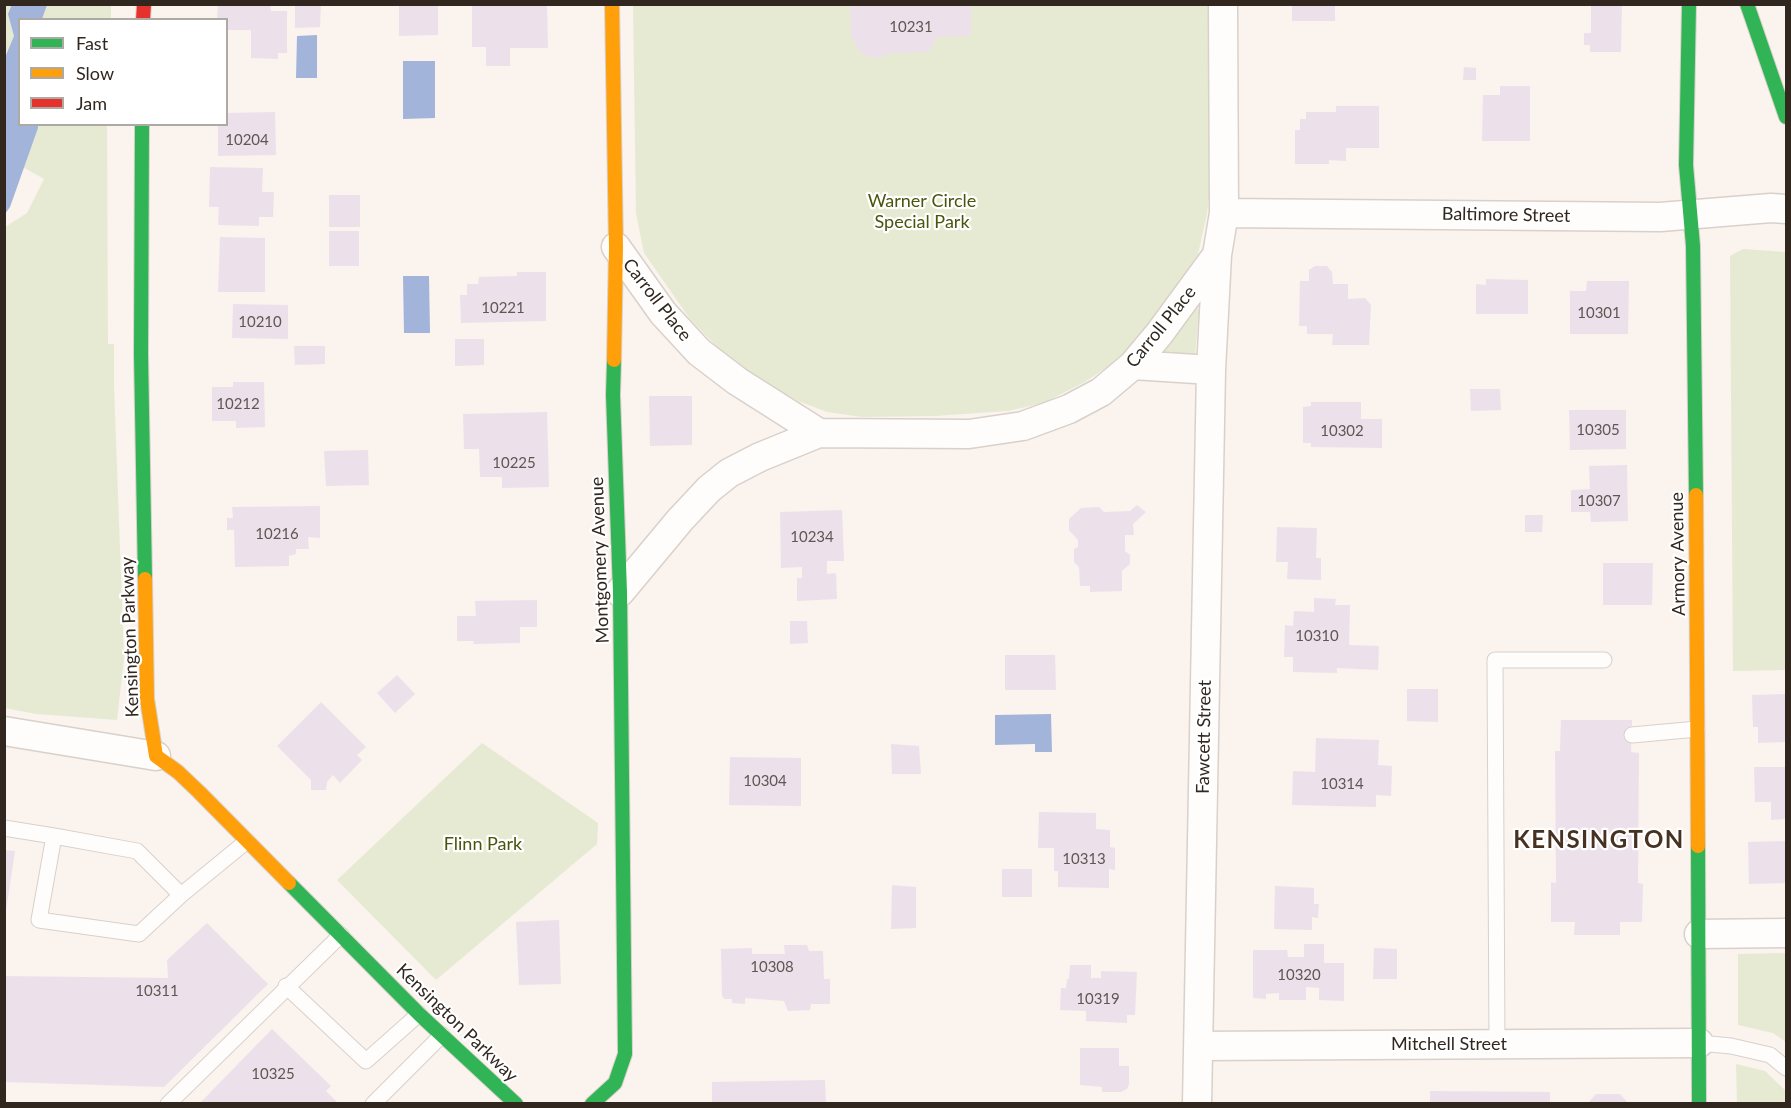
<!DOCTYPE html>
<style>
body{margin:0}
#map{position:relative;width:1791px;height:1108px;overflow:hidden;background:#faf3ee;font-family:Lato,sans-serif}
canvas{display:block}
.frame{position:absolute;inset:0;border:6px solid #31271f;pointer-events:none}
.legend{position:absolute;left:18px;top:18px;width:210px;height:108px;box-sizing:border-box;background:#fff;border:2px solid #ada9a5;margin:0;padding:8px 10px;list-style:none;font-size:18px;color:#31271f}
.legend li{display:flex;align-items:center;gap:12px;height:30px}
.legend b{width:30px;border:2px solid #ada9a5}
</style>
<div id="map">
<canvas width="1791" height="1108"></canvas>
<div class="frame"></div>
<ul class="legend">
<li><b style="height:8px;background:#30b455"></b>Fast</li>
<li><b style="height:8px;background:#ff9f0a"></b>Slow</li>
<li><b style="height:8px;background:#e5322d"></b>Jam</li>
</ul>
</div>
<script>
const ctx = document.querySelector('canvas').getContext('2d');
ctx.lineJoin = 'round';
function fill(path, color) { ctx.fillStyle = color; ctx.fill(path, 'evenodd'); }
const poly = rows => new Path2D(rows.map(r => 'M' + r).join(''));
function trace(path, color, width, dash) { ctx.strokeStyle = color; ctx.lineWidth = width; ctx.lineCap = dash ? 'butt' : 'round'; ctx.setLineDash(dash || []); ctx.stroke(path); }
function label(font, color, halo, rows, align = 'center') {
  ctx.font = font + ' Lato,sans-serif'; ctx.lineWidth = 4.5; ctx.setLineDash([]); ctx.textBaseline = 'middle'; ctx.strokeStyle = halo; ctx.fillStyle = color; for (const [text, x, y, turn = 0] of rows) {
    ctx.save(); ctx.translate(x, y); ctx.rotate((+turn || 0) * Math.PI / 180); ctx.textAlign = isNaN(turn) ? turn : align; if (halo) ctx.strokeText(text, 0, 0); ctx.fillText(text, 0, 0); ctx.restore();
  }
}
const green = poly([
 [5,5,111,5,111,19,20,20,20,124,107,125,108,344,114,344,114,386,124,658,117,720,36,714,5,708,5,227,27,213,44,179,5,157],
 [633,5,1209,5,1212,170,1207,214,1198,254,1155,323,1121,358,1083,383,1043,403,1008,411,935,416,862,417,827,412,798,401,758,379,719,349,690,319,644,253,636,213],
 [1743,249,1786,252,1786,670,1733,671,1730,256],
 [1197,307,1199,311,1195,355,1163,355,1163,351],
 [482,743,598,823,597,844,436,980,337,880],
 [1786,953,1786,1042,1773,1033,1738,1025,1738,954],
 [1736,1064,1765,1071,1786,1091,1786,1103,1737,1103]
]);
const water = poly([
 [12,4,47,5,42,19,20,20,20,124,38,125,38,128,10,207,5,214,4,128,6,122,4,60,14,36,8,14],
 [317,35,317,78,296,78,297,36],
 [403,61,435,61,435,118,403,119],
 [403,276,429,276,430,333,404,333],
 [1051,714,1052,752,1035,752,1035,744,995,745,995,715]
]);
const building = poly([
 [218,4,270,4,271,11,287,11,287,53,278,53,278,59,251,58,251,30,226,30,226,20,217,20],
 [295,4,321,4,320,27,295,28],
 [399,4,438,4,438,35,399,36],
 [472,4,547,4,548,48,510,48,510,66,486,66,486,47,472,47],
 [850,4,971,4,971,36,936,37,935,43,928,52,892,53,877,58,868,57,860,52,851,36],
 [1591,4,1622,4,1621,52,1590,52,1590,45,1584,45,1584,33,1591,33],
 [1292,5,1335,5,1335,21,1292,21],
 [1464,67,1476,68,1476,80,1463,80],
 [1500,86,1530,86,1530,141,1482,141,1483,95,1500,95],
 [1336,106,1379,106,1379,148,1346,148,1346,161,1329,160,1329,164,1295,164,1295,130,1300,130,1300,119,1306,119,1306,112,1336,112],
 [275,112,276,155,218,156,218,124,226,124,226,113],
 [210,167,263,168,262,192,274,192,273,217,259,217,259,226,218,225,219,207,209,207],
 [329,195,360,195,360,227,329,227],
 [329,231,359,231,359,266,329,266],
 [220,237,265,238,265,292,218,292],
 [1315,266,1327,266,1332,272,1333,284,1348,284,1348,299,1365,298,1371,305,1369,345,1332,345,1333,334,1307,334,1307,326,1299,326,1300,281,1309,281,1309,270],
 [517,272,546,272,546,321,461,323,460,295,467,295,467,284,478,284,479,277,517,276],
 [1486,279,1528,280,1528,314,1476,314,1476,284,1486,285],
 [1587,281,1629,281,1628,334,1570,334,1570,291,1586,291],
 [233,304,288,305,288,339,232,338],
 [455,339,484,339,484,365,455,366],
 [294,346,325,346,325,364,295,365],
 [233,382,264,382,265,427,236,428,236,421,212,421,212,387,233,387],
 [1470,389,1500,389,1501,410,1471,411],
 [649,396,692,396,692,445,650,446],
 [1311,402,1361,402,1361,419,1382,419,1382,448,1311,447,1311,443,1303,443,1303,407,1311,406],
 [1569,410,1626,410,1626,449,1570,450],
 [547,412,549,487,502,488,502,477,480,477,479,449,464,449,463,414],
 [368,450,369,485,326,486,324,451],
 [1627,465,1628,521,1591,522,1590,512,1571,512,1571,490,1590,489,1589,466],
 [1137,505,1146,512,1133,524,1134,535,1125,535,1125,551,1130,555,1130,564,1122,571,1122,591,1090,592,1090,586,1080,586,1079,567,1074,562,1074,549,1078,547,1078,540,1069,530,1069,519,1081,508,1099,507,1104,512,1130,511],
 [320,506,320,538,308,537,309,549,296,549,296,554,289,556,289,566,235,567,234,530,227,530,227,518,233,518,232,507],
 [842,510,844,561,827,561,827,574,836,573,837,599,797,601,797,578,802,578,802,567,781,568,780,512],
 [1525,515,1543,515,1542,532,1525,532],
 [1277,527,1317,528,1316,558,1321,558,1321,580,1287,579,1288,562,1276,562],
 [1603,563,1653,563,1652,605,1603,605],
 [1314,598,1336,599,1335,605,1350,605,1349,645,1379,646,1378,670,1337,668,1337,673,1293,672,1293,657,1284,657,1285,625,1293,626,1294,611,1314,612],
 [537,600,537,627,520,627,520,643,473,644,474,641,457,641,457,616,476,616,475,601],
 [790,621,807,621,808,643,790,644],
 [1005,655,1055,655,1056,690,1005,690],
 [397,675,415,694,395,713,377,693],
 [1407,689,1438,689,1438,722,1407,721],
 [1786,694,1786,742,1758,743,1758,727,1753,727,1752,695],
 [321,702,366,747,357,755,362,760,340,783,333,775,327,782,326,790,311,790,311,780,277,746],
 [1561,720,1632,720,1631,752,1639,753,1638,883,1643,884,1642,922,1620,922,1620,935,1574,935,1575,922,1551,922,1551,882,1556,883,1555,751,1560,751],
 [1316,738,1379,740,1378,765,1392,766,1391,796,1376,795,1376,807,1292,805,1293,771,1315,772],
 [891,744,919,746,921,774,892,774],
 [730,757,801,758,801,806,729,805],
 [1754,767,1786,767,1786,819,1771,820,1771,802,1755,802],
 [1039,812,1096,813,1096,829,1110,830,1110,847,1115,848,1115,870,1109,869,1109,888,1058,887,1058,871,1054,871,1054,848,1038,848],
 [1786,841,1786,883,1749,884,1748,842],
 [4,850,15,851,6,911,4,910],
 [1002,869,1032,869,1032,897,1002,897],
 [892,885,916,887,916,928,891,929],
 [1275,886,1314,888,1314,904,1319,904,1318,918,1312,917,1312,930,1274,929],
 [559,920,561,984,519,985,516,922],
 [207,923,268,984,164,1087,4,1082,4,976,168,978,167,960],
 [1304,944,1324,944,1324,963,1344,963,1344,1001,1319,1000,1319,988,1306,987,1306,1000,1279,1000,1279,993,1266,994,1266,999,1253,998,1253,950,1287,950,1288,957,1304,957],
 [784,945,807,945,809,951,823,951,824,979,830,979,830,1004,811,1004,810,1010,788,1011,784,1001,745,998,745,1004,732,1003,732,999,724,999,722,995,721,949,752,948,752,954,785,954],
 [1374,948,1397,949,1397,979,1373,979],
 [1070,965,1091,965,1091,978,1101,978,1101,971,1137,972,1135,1015,1127,1015,1127,1023,1086,1021,1086,1011,1060,1010,1061,988,1066,988,1067,979,1069,979],
 [272,1029,331,1086,326,1091,339,1104,199,1104],
 [1080,1048,1119,1048,1119,1066,1129,1066,1129,1084,1127,1089,1121,1092,1102,1092,1102,1087,1080,1085],
 [825,1080,826,1104,712,1104,712,1082],
 [1430,1091,1550,1092,1550,1104,1430,1104],
 [1596,1094,1620,1094,1629,1104,1587,1104]
]);
const lane = poly([
 [1632,735,1697,729],
 [4,828,54,836,137,851,181,895,139,934,39,920,54,836],
 [181,895,247,841],
 [286,986,366,1061,419,1014],
 [1699,1043,1731,1046,1770,1055,1786,1068],
 [1497,1044,1495,660,1604,660],
 [168,1104,341,935],
 [373,1104,442,1035]
]);
const street = poly([
 [1224,213,1660,217,1771,208,1786,209],
 [616,247,663,313,699,352,737,381,819,433,969,434,1023,426,1069,409,1101,392,1133,365,1159,334,1217,255,1224,213,1223,4],
 [1133,365,1211,370],
 [620,592,680,520,709,489,729,473,760,457,819,433],
 [4,731,156,756],
 [1699,934,1786,933],
 [1199,1046,1699,1043],
 [1197,1104,1211,370,1217,255]
]);
const fast = poly([
 [1689,4,1686,165,1693,246,1696,495],
 [1747,4,1786,117],
 [142,124,141,354,145,579],
 [1698,846,1699,1104],
 [289,883,419,1014,516,1104],
 [592,1104,615,1083,625,1054,620,592,613,395,614,360]
]);
const slow = poly([
 [612,4,616,247,614,360],
 [1696,495,1698,846],
 [145,579,147,699,156,756,178,772,199,792,289,883]
]);
const jam = poly([
 [143,20,144,4]
]);
const numberNames = [
 ["10231",911,27],
 ["10204",247,140],
 ["10221",503,308],
 ["10301",1599,313],
 ["10210",260,322],
 ["10212",238,404],
 ["10305",1598,430],
 ["10302",1342,431],
 ["10225",514,463],
 ["10307",1599,501],
 ["10216",277,534],
 ["10234",812,537],
 ["10310",1317,636],
 ["10304",765,781],
 ["10314",1342,784],
 ["10313",1084,859],
 ["10308",772,967],
 ["10320",1299,975],
 ["10311",157,991],
 ["10319",1098,999],
 ["10325",273,1074]
];
const parkNames = [
 ["Warner Circle",922,201],
 ["Special Park",922,222],
 ["Flinn Park",483,844]
];
const streetNames = [
 ["Baltimore Street",1506,215,1],
 ["Carroll Place",657,300,52],
 ["Carroll Place",1161,327,-51],
 ["Armory Avenue",1678,554,-91],
 ["Montgomery Avenue",600,560,-92],
 ["Kensington Parkway",130,637,-92],
 ["Fawcett Street",1204,737,-89],
 ["Kensington Parkway",457,1023,44],
 ["Mitchell Street",1449,1044]
];
const districtNames = [
 ["KENSINGTON",1599,840]
];
fill(green, '#e7ead2');
fill(water, '#a2b4da');
fill(building, '#ece1eb');
trace(lane, '#d9d0ca', 17);
trace(street, '#d9d0ca', 31);
trace(fast, '#d9d0ca', 16);
trace(slow, '#d9d0ca', 16);
trace(jam, '#d9d0ca', 16);
trace(lane, '#fefdfc', 15);
trace(street, '#fefdfc', 28);
trace(fast, '#30b455', 14);
trace(slow, '#ff9f0a', 14);
trace(jam, '#e5322d', 14);
label('15px', '#605652', null, numberNames);
label('18px', '#48560c', '#fff', parkNames);
label('18px', '#31271f', '#fff', streetNames);
ctx.letterSpacing = '1.5px';
label('bold 24px', '#473120', '#fff', districtNames);
ctx.letterSpacing = '0px';
</script>
